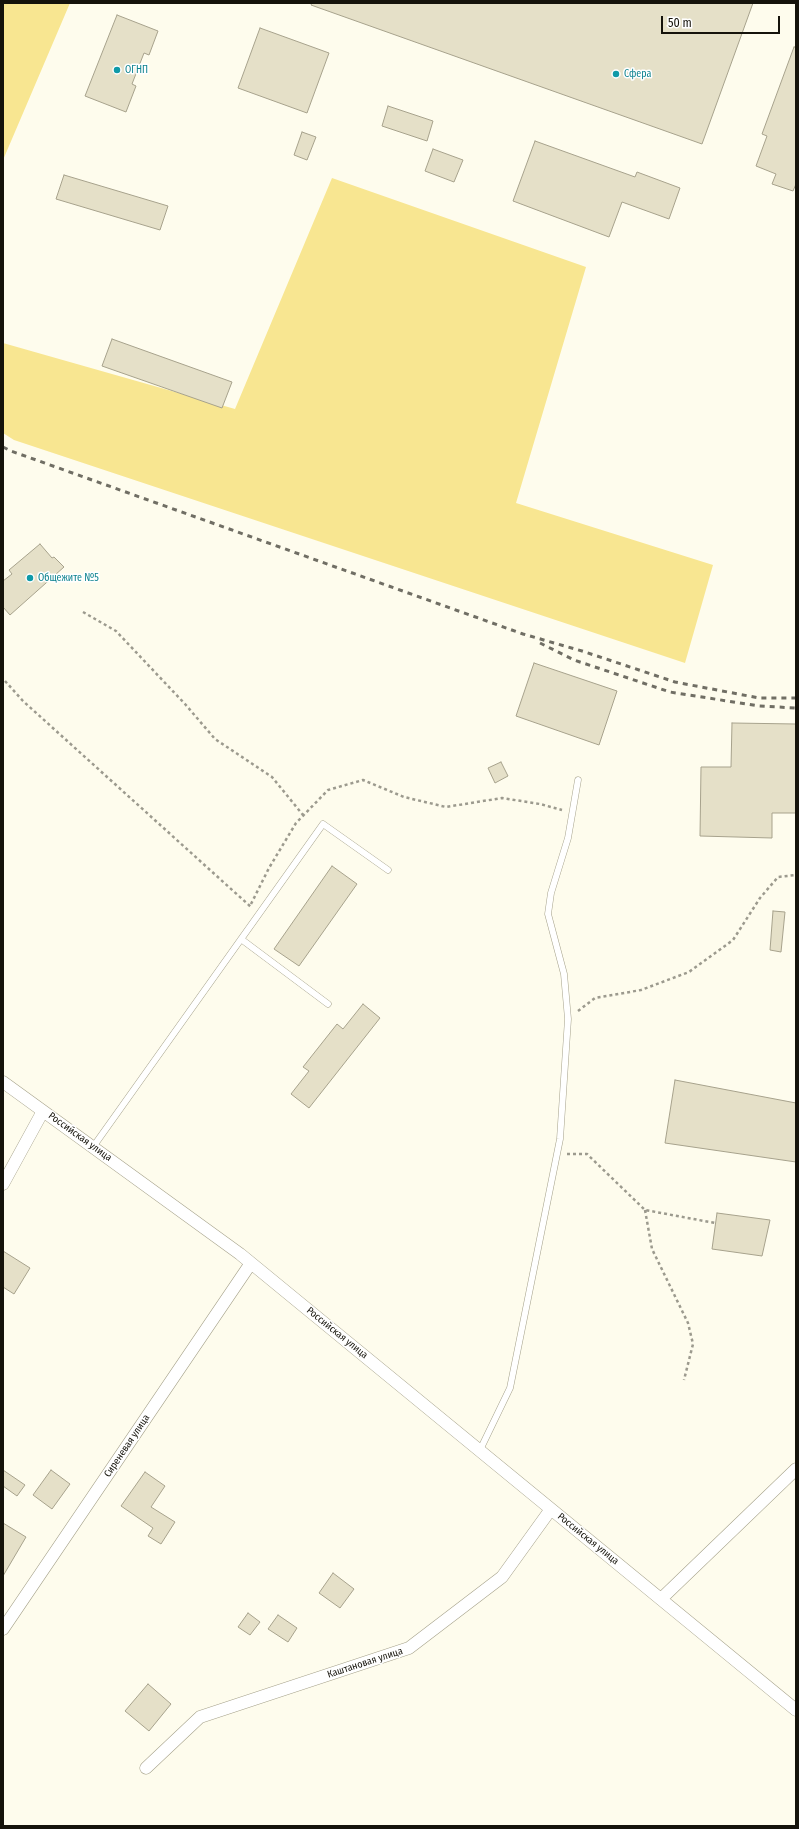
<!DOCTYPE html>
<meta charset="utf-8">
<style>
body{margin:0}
#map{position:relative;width:799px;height:1829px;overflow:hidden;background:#fefced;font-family:"Fira Sans Condensed",sans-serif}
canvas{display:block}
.frame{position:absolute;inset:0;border:4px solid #15130b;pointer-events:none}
.scale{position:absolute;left:661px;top:16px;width:119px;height:18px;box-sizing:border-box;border:2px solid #15130b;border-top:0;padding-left:5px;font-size:12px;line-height:14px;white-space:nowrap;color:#15130b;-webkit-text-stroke:3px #fff;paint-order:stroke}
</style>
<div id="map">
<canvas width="799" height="1829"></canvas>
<div class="frame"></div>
<div class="scale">50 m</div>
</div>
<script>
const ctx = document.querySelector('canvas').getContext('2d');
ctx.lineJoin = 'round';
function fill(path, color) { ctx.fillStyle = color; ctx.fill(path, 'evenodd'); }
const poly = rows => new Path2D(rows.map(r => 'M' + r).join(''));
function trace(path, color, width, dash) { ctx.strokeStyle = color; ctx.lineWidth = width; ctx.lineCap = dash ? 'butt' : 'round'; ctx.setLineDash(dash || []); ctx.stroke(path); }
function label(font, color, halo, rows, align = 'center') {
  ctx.font = font + ' "Fira Sans Condensed",sans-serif'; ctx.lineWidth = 3; ctx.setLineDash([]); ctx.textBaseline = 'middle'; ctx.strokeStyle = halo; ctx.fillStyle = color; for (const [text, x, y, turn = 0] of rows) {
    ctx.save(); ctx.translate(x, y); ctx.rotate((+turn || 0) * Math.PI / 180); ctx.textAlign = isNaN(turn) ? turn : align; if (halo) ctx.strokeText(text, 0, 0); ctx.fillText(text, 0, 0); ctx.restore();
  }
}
const green = poly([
 [3,3,70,3,3,160],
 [332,178,586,267,516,503,713,565,685,663,14,440,3,433,3,343,235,409]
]);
const building = poly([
 [312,3,753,3,702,144,311,5,312,3],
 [117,15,158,31,149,55,144,53,132,84,136,86,126,112,85,96,117,15],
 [260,28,329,53,307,113,238,88,260,28],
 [794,47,796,47,796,184,793,191,772,184,776,174,756,166,767,136,762,134,794,47],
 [388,106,433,121,427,141,382,126,388,106],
 [302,132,316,137,307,160,294,155,302,132],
 [535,141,635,177,637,172,680,188,669,219,622,202,609,237,513,201,535,141],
 [433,149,463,160,454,182,425,171,433,149],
 [64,175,168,206,160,230,56,199,64,175],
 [112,339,232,382,222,408,102,366,112,339],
 [40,544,52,558,54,557,64,567,10,615,3,607,3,581,12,574,9,570,40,544],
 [534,663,617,691,599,745,516,716,534,663],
 [732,723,796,724,796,813,772,813,772,838,700,836,701,767,731,767,732,723],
 [501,762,508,776,495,783,488,768,501,762],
 [332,866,357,884,299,966,274,949,332,866],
 [773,911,785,912,781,952,770,950,773,911],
 [363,1004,380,1018,309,1108,291,1094,309,1071,303,1067,337,1024,343,1029,363,1004],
 [675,1080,796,1103,796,1162,665,1143,675,1080],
 [717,1213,770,1220,762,1256,712,1249,717,1213],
 [3,1251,30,1268,14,1294,3,1287,3,1251],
 [3,1470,25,1485,17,1496,3,1486,3,1470],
 [51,1470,70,1484,52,1509,33,1495,51,1470],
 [145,1472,165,1486,151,1507,175,1522,161,1544,148,1536,153,1528,121,1506,145,1472],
 [3,1523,26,1537,3,1576,3,1523],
 [333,1573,354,1589,340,1608,319,1593,333,1573],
 [248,1613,260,1622,250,1635,238,1627,248,1613],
 [278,1615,297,1628,288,1642,268,1629,278,1615],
 [148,1684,171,1704,149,1731,125,1711,148,1684]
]);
const path = poly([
 [83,612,116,631,185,704,215,739,272,777,303,815],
 [5,681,23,701,251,907],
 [251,904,269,868,296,823,328,790,363,780,404,797,446,807,502,798,540,804,562,810],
 [578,1011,595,998,641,990,689,972,733,940,760,898,778,877,796,875],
 [567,1154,587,1154,645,1210,715,1223],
 [645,1210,652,1249,688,1323,693,1344,684,1380]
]);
const service = poly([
 [241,939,328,1004],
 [93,1147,323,824,388,870],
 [480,1450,510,1388,560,1139,568,1019,564,974,548,914,551,893,568,838,578,780]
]);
const minor = poly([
 [3,1082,240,1254,796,1710],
 [3,1184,43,1111],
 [661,1599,796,1469],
 [3,1629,251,1263],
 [146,1768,200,1717,409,1648,502,1577,551,1509]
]);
const rail = poly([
 [3,447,11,451,523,634,582,651,675,682,759,698,796,698],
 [540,643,574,660,670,692,759,706,796,708]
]);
const markers = [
 [117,70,4,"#0f9aa8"],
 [616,74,4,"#0f9aa8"],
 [30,578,4,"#0f9aa8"]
];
const cultureNames = [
 ["ОГНП",125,70],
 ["Сфера",624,74],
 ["Общежите №5",38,578]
];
const streetNames = [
 ["Российская улица",80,1137,36],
 ["Российская улица",337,1333,39],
 ["Сиреневая улица",127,1446,-56],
 ["Российская улица",588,1539,39],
 ["Каштановая улица",365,1663,-18]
];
fill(green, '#f8e691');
fill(building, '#e5e0c8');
trace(building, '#a7a28c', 1);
trace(service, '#a5a18a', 7);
trace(minor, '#a5a18a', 13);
trace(path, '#9c9a8e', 2.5, [3, 3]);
trace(service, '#fff', 6);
trace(minor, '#fff', 12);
trace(rail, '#706e64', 3, [5, 5]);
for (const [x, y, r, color] of markers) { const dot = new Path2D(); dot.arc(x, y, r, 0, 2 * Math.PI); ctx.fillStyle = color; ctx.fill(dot); trace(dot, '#fff', 1.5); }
label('10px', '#0d838f', '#fff', cultureNames, 'left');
label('10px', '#15130b', '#fff', streetNames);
</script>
